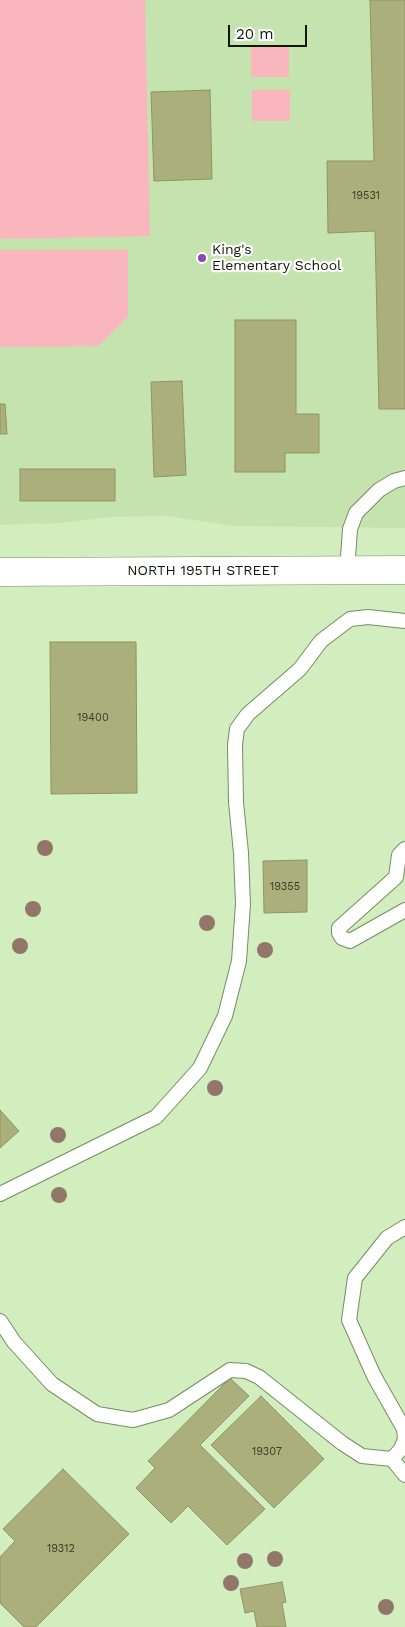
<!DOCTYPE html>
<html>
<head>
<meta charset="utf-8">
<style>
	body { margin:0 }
	#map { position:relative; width:405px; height:1627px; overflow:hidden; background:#d2edbe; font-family:"Work Sans",sans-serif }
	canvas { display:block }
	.scale { position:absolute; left:228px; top:25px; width:79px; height:22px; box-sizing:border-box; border:2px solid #0f1807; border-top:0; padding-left:6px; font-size:15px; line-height:18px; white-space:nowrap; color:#0f1807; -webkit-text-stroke:4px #fff; paint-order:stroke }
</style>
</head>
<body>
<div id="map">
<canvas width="405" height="1627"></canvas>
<div class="scale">20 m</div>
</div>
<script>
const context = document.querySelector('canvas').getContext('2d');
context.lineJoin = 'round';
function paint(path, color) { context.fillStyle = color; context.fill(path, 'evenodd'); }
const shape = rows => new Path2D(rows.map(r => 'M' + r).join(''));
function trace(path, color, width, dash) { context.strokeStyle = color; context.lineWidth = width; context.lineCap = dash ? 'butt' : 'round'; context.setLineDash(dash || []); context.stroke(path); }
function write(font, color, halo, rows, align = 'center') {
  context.font = font + ' "Work Sans",sans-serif'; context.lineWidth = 4.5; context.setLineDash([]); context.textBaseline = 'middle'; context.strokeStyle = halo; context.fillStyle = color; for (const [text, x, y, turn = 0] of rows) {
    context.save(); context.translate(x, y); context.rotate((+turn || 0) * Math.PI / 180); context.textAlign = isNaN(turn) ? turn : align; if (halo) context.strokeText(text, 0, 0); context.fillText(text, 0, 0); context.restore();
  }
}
paint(shape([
	[0,0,405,0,405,528,234,526,167,516,110,517,60,523,0,525]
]), '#c4e3ae');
paint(shape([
	[0,0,145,0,150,236,0,239],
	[289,45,289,77,251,77,251,45],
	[252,90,290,90,290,121,252,121],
	[0,250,128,250,128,317,98,346,0,347]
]), '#fab6bd');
const building = shape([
	[370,0,405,0,405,409,379,409,375,231,328,233,327,161,374,161,370,0],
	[210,90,212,179,154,181,151,92,210,90],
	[235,320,296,320,296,414,319,414,319,453,285,453,285,472,235,472,235,320],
	[182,381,186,475,154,477,151,382,182,381],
	[0,404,5,404,7,434,0,434,0,404],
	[20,469,115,469,115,501,20,501,20,469],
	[50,642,136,642,137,793,51,794,50,642],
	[307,860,307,912,264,913,263,861,307,860],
	[0,1110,19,1131,0,1148,0,1110],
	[230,1378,249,1396,200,1445,265,1509,227,1545,188,1506,171,1523,136,1488,155,1468,148,1461,230,1378],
	[261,1396,324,1459,274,1508,211,1445,261,1396],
	[63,1469,129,1534,36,1627,24,1627,0,1603,0,1557,15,1541,3,1529,63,1469],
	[282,1582,286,1602,282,1603,286,1627,257,1627,254,1611,245,1613,240,1589,282,1582]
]);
paint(building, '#aaaf7c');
trace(building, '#909463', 1);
const service = shape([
	[347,571,350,529,356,513,379,490,394,481,405,478],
	[405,849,399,855,396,877,339,928,339,933,342,938,350,941,405,910],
	[0,1194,156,1117,200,1068,225,1016,239,961,243,904,241,853,236,802,235,745,237,729,248,714,300,669,321,641,350,619,368,617,405,621],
	[405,1227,387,1238,355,1278,349,1320,374,1376,404,1429,405,1439],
	[0,1321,14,1342,52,1384,97,1414,133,1420,169,1410,230,1370,246,1371,259,1377,342,1443,362,1456,392,1459,405,1475],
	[392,1459,401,1449,405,1439]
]);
const tertiary = shape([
	[0,572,405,570]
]);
trace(service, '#748d62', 16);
trace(tertiary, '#748d62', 29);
trace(service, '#fff', 14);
trace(tertiary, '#fff', 28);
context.fillStyle = '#92766a';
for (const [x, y] of [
	[45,848],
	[33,909],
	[207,923],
	[20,946],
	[265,950],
	[215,1088],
	[58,1135],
	[59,1195],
	[275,1559],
	[245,1561],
	[231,1583],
	[386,1607]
]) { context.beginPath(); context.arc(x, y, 8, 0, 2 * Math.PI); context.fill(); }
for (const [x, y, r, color] of [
	[202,258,5,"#9045b6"]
]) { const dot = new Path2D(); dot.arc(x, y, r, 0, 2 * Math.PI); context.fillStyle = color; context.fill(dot); trace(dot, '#fff', 2); }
write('11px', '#363e24', null, [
	["19531",366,196],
	["19400",93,718],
	["19355",285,887],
	["19307",267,1452],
	["19312",61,1549]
]);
write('14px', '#0f1807', '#fff', [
	["King's",212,250],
	["Elementary School",212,266]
], 'left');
write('14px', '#0f1807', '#fff', [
	["NORTH 195TH STREET",203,571]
]);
</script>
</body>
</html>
